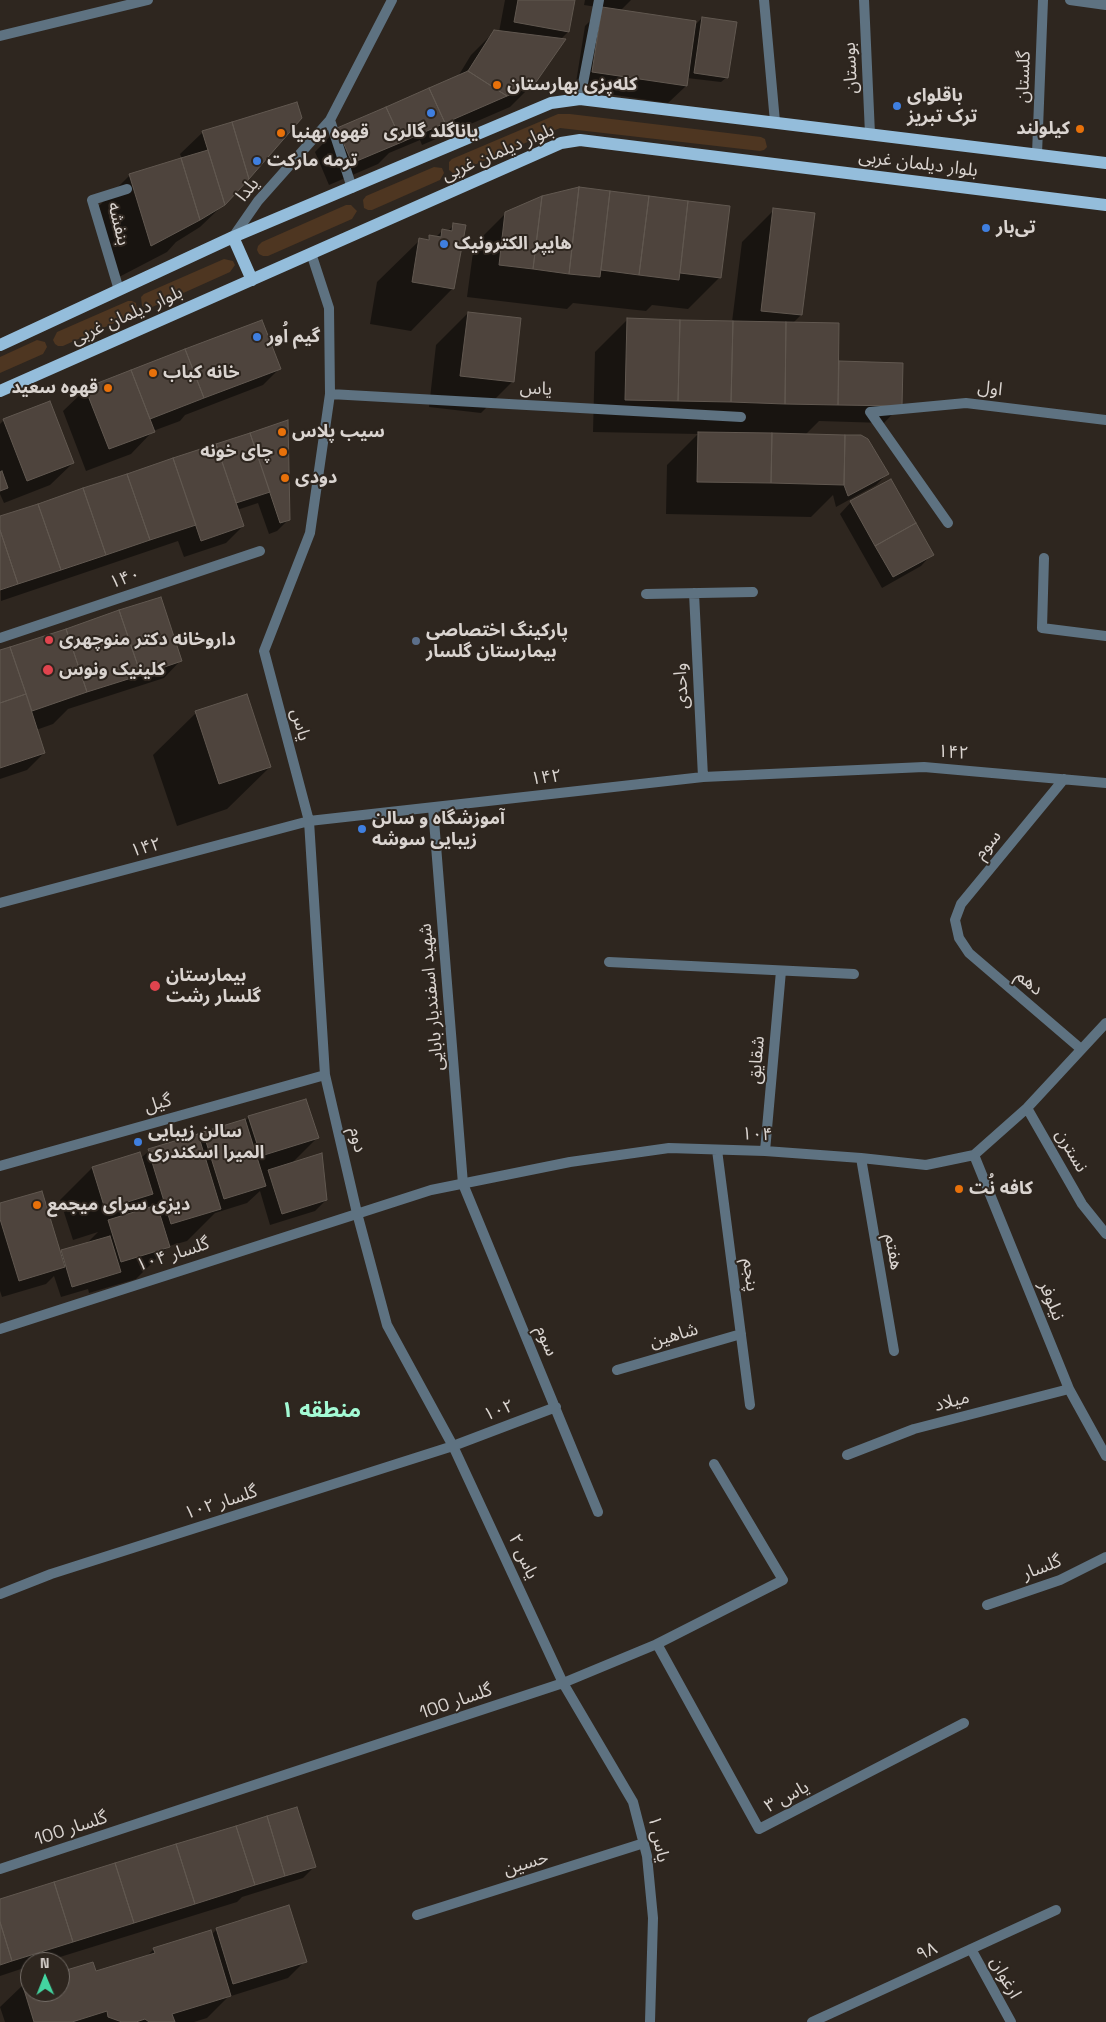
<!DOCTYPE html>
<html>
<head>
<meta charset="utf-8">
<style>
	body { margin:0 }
	#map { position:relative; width:1106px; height:2022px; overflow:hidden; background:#2e261f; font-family:"Space Grotesk",sans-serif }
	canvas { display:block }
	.north { position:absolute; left:20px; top:1952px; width:50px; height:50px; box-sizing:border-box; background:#2e261f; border:1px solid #736c66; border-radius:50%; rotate:359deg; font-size:14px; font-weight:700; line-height:20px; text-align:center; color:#dad4d0 }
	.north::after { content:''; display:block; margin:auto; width:18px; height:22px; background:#43d4a0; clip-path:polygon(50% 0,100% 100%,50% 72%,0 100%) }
</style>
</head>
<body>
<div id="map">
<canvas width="1106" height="2022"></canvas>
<div class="north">N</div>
</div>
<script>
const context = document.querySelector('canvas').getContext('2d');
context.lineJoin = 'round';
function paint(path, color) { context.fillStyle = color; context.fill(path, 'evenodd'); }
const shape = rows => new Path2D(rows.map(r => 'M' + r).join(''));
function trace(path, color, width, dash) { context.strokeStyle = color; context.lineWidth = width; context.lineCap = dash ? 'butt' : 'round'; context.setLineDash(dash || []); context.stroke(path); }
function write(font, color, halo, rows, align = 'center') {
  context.font = font + ' "Space Grotesk","Noto Sans Arabic",sans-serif'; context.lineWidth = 4; context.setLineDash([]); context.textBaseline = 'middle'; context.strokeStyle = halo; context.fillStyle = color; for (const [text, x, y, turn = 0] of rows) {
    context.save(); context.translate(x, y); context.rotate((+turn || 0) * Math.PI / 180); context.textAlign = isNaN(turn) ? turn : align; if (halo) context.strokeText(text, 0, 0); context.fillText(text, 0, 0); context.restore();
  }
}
paint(shape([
	[558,114,570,114,761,137,765,139,767,147,764,150,760,151,560,128,458,172,453,173,449,170,449,162,452,159],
	[434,167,442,168,444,173,440,180,372,210,368,210,364,208,363,200,366,196],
	[346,205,351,205,357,211,352,219,268,256,263,256,259,254,257,250,258,246,262,242],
	[224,259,233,261,235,265,230,272,150,308,146,308,142,306,141,297,144,294],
	[128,301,132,301,136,303,137,311,134,314,63,346,58,346,55,344,53,340,57,332],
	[37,340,45,342,47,347,43,354,0,373,0,357]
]), '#4e3621');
paint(shape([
	[505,0,574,0,568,32,560,40,533,84,510,107,422,145,420,140,389,153,378,164,329,185,315,152,337,129,457,78,471,55,494,32,499,32],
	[585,0,631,0,620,11,694,26,702,18,727,77,721,82,687,78,686,86,668,103,575,89,585,26,603,8,584,5],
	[203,132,224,204,200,227,176,242,167,252,119,277,98,207,130,175,182,159,180,154],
	[579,189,728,207,720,277,688,309,652,305,646,311,573,303,567,309,467,297,474,245,506,213],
	[774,210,801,315,793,323,837,363,902,364,901,405,884,423,819,421,805,435,887,474,876,485,836,507,833,495,811,517,666,514,667,465,698,434,593,432,595,352,627,320,732,322,742,242],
	[454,225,453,288,411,331,370,324,377,282,420,240,426,241,430,236,436,237,442,231,447,232],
	[468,313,513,381,481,413,429,407,436,345],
	[262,321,280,368,263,385,185,415,180,421,153,431,131,454,86,471,63,411,86,389],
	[4,420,73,463,50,485,4,503,0,494,0,424],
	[286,422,289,519,277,531,269,534,258,503,237,510,243,526,226,543,184,557,178,541,1,601,0,518],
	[851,502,932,554,921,566,882,588,840,514],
	[160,598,181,660,164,678,68,709,53,724,36,730,44,753,27,770,0,779,0,652],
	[196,713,270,767,227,809,177,826,153,755],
	[249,1117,317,1138,291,1164,326,1200,315,1211,270,1225,260,1191,247,1203,215,1213,187,1241,169,1246,136,1279,89,1293,88,1289,61,1297,54,1276,46,1284,2,1297,0,1291,0,1205,60,1254,86,1244,98,1232,73,1240,60,1200,92,1168,140,1154,141,1158,149,1151,198,1139,204,1133,245,1121],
	[315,1866,303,1878,242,1897,237,1902,44,1962,30,1962,30,1966,0,1976,0,1900],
	[217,1929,305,1961,288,1978,228,1997,207,2018,194,2022,5,2022,0,2007,23,1985,30,1982,30,1992,60,1992,60,1973,95,1972,146,1957,154,1949,211,1935]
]), '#0007');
const building = shape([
	[518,0,575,0,569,32,514,22,518,0],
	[602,7,696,21,687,86,592,72,602,7],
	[702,17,737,22,728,78,694,73,702,17],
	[494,30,566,39,534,85,507,96,468,71,494,30],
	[468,71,507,96,445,123,429,88,468,71],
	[429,88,445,123,402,142,386,107,429,88],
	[297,102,302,118,249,179,232,122,297,102],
	[386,107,402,142,352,163,337,128,386,107],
	[232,122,249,179,225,205,202,131,232,122],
	[208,150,225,205,200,220,181,158,208,150],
	[181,158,200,220,151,246,129,174,181,158],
	[579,187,569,274,533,269,542,196,579,187],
	[579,187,610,191,600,277,569,274,579,187],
	[610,191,649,196,639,275,601,270,610,191],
	[542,196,533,269,499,265,505,212,542,196],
	[649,196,688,201,679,280,639,275,649,196],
	[688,201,730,206,721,278,680,273,688,201],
	[773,208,815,213,802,315,761,311,773,208],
	[453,223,466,225,454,289,412,282,419,238,429,240,429,235,441,237,442,229,452,231,453,223],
	[468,312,521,318,514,382,460,376,468,312],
	[627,318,680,320,678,401,625,400,627,318],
	[262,320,281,369,204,398,185,349,262,320],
	[680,320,733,321,731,402,678,401,680,320],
	[733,321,786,322,785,404,731,402,733,321],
	[786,322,839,323,838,405,785,404,786,322],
	[185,349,204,398,150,419,131,370,185,349],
	[839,361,903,363,902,406,838,405,839,361],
	[131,370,155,432,109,449,85,388,131,370],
	[50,401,74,463,27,481,3,419,50,401],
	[288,420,290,520,280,523,250,433,288,420],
	[698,432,772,433,771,483,697,482,698,432],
	[250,433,270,492,236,503,216,444,250,433],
	[772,433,845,435,844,485,771,483,772,433],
	[845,435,861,435,868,439,889,474,848,496,844,485,845,435],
	[216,444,244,526,201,541,173,458,216,444],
	[173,458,196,525,150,540,127,474,173,458],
	[2,471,8,488,0,491,0,472,2,471],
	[127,474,150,540,106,555,83,488,127,474],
	[891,479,916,523,875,546,850,501,891,479],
	[83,488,106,555,61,570,38,504,83,488],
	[38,504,61,570,18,584,0,530,0,516,38,504],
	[916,523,934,555,893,577,875,546,916,523],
	[0,530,18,584,0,590,0,530],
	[161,597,182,661,141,675,119,610,161,597],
	[119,610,141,675,87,692,66,629,119,610],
	[66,629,87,692,32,711,10,647,66,629],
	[10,647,26,694,0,703,0,650,10,647],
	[26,694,45,753,0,768,0,703,26,694],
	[247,694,271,767,219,784,195,711,247,694],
	[306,1099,319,1138,261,1156,248,1116,306,1099],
	[245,1119,266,1186,224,1199,203,1132,245,1119],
	[198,1134,221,1209,171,1224,148,1149,198,1134],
	[140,1152,153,1194,105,1209,92,1167,140,1152],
	[322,1153,327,1200,282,1214,268,1170,322,1153],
	[42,1191,65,1267,19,1281,0,1219,0,1203,42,1191],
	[157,1205,170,1247,121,1262,108,1220,157,1205],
	[110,1236,121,1272,72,1287,61,1250,110,1236],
	[297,1807,316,1867,285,1876,267,1816,297,1807],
	[267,1816,285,1876,255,1885,236,1826,267,1816],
	[236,1826,255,1885,195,1904,176,1844,236,1826],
	[176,1844,195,1904,134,1923,115,1863,176,1844],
	[115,1863,134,1923,73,1942,54,1882,115,1863],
	[54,1882,73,1942,12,1961,0,1922,0,1899,54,1882],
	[289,1905,307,1962,233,1984,216,1928,289,1905],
	[0,1922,12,1961,0,1965,0,1922],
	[211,1930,231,1996,172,2014,175,2022,149,2022,145,2019,136,2022,122,2022,108,2017,107,2011,72,2022,34,2022,22,1983,30,1981,30,1992,60,1992,60,1972,93,1962,96,1971,155,1953,153,1948,211,1930]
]);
paint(building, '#4e443d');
trace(building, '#615850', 1);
trace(shape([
	[764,0,775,122],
	[864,0,870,134],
	[1070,0,1106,5],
	[0,36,148,0],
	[580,99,599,0],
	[330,120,352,188],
	[1037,154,1043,0],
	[233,237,258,201,330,120,392,0],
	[311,253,329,308,330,394,310,533,264,651,309,821,325,1075,357,1213,387,1325,453,1446,563,1683,633,1802,647,1856,653,1918,650,2022],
	[119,290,92,200,127,189],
	[330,394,741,417],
	[948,523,870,412,966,403,1106,420],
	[1044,558,1042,628,1106,636],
	[694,593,703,777],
	[646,594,753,592],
	[0,638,260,551],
	[1064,779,961,904,955,920,959,938,969,953,1081,1049],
	[433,808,463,1184,598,1512],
	[0,903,309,821,703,777,924,767,1106,783],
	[609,962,854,974],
	[1027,1108,1082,1204,1106,1234],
	[717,1150,750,1405],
	[765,1151,781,971],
	[974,1155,1069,1389,1106,1456],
	[861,1158,894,1351],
	[0,1166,325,1075],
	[0,1329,431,1190,570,1162,669,1148,765,1151,861,1158,926,1165,974,1155,1027,1108,1106,1023],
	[617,1370,741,1334],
	[847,1455,914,1429,1069,1389],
	[0,1594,51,1574,453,1446,556,1407],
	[987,1605,1060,1580,1106,1557],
	[657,1644,759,1829,964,1723],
	[0,1869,563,1683,657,1644,783,1580,714,1464],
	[417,1915,644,1843],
	[971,1949,1011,2022],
	[812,2022,1056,1910]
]), '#5e7281', 10);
trace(shape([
	[233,237,252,280],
	[0,345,233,237,551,103,580,99,1106,163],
	[0,391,561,143,580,140,1106,205]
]), '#94bddb', 12);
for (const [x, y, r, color] of [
	[497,85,5,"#e8710a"],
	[897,106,5,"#3f7fe0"],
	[431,113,5,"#3f7fe0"],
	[1080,129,5,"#e8710a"],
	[281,133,5,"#e8710a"],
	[257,161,5,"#3f7fe0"],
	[986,228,5,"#3f7fe0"],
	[444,244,5,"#3f7fe0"],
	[257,337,5,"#3f7fe0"],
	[153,373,5,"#e8710a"],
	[108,388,5,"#e8710a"],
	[282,432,5,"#e8710a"],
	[283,452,5,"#e8710a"],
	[285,478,5,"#e8710a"],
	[49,640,5,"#e0444e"],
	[416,641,5,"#5c6f8a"],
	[48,670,6,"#e0444e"],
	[362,829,5,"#3f7fe0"],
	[155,986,6,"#e0444e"],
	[138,1142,5,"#3f7fe0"],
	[959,1189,5,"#e8710a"],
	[37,1205,5,"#e8710a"]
]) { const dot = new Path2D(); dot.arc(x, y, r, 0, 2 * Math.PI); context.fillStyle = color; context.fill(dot); trace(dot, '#2e261f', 2); }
write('18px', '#dad4d0', '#2e261f', [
	["بوستان",851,68,-93],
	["گلستان",1024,77,-88],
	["بلوار دیلمان غربی",498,153,-23],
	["بلوار دیلمان غربی",918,164,7],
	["یلدا",248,190,-51],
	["بنفشه",118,224,76],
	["بلوار دیلمان غربی",127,316,-24],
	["یاس",536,389,3],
	["اول",990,389,7],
	["۱۴۰",125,579,-18],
	["واحدی",682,686,-93],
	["یاس",300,725,75],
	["۱۴۲",953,753,5],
	["۱۴۲",546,778,-6],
	["سوم",988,845,-50],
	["۱۴۲",146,848,-15],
	["دهم",1029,983,41],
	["شهید اسفندیار بابایی",432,997,-95],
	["شقایق",757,1060,-85],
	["گیل",158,1104,-16],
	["۱۰۴",757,1135,2],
	["دوم",357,1140,77],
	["نسترن",1071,1151,60],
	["هفتم",893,1252,80],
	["گلسار ۱۰۴",173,1255,-18],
	["پنجم",750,1275,83],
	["نیلوفر",1051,1301,68],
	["شاهین",674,1336,-16],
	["سوم",546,1341,67],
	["میلاد",952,1402,-15],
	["۱۰۲",499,1411,-21],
	["گلسار ۱۰۲",221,1503,-18],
	["یاس ۲",523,1557,65],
	["گلسار",1042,1568,-21],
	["گلسار 100",456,1702,-19],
	["یاس ۳",787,1797,-28],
	["گلسار 100",71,1829,-18],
	["یاس ۱",658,1839,78],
	["حسین",526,1864,-17],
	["۹۸",927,1952,-25],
	["ارغوان",1005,1978,61]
]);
write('bold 18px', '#dad4d0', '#2e261f', [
	["کله‌پزی بهارستان",507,85],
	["باقلوای",907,96],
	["ترک تبریز",907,117],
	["کیلولند",1070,129,"right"],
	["یاناگلد گالری",431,132,"center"],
	["قهوه بهنیا",291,133],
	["ترمه مارکت",267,161],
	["تی‌بار",996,228],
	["هایپر الکترونیک",454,244],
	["گیم اُور",267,337],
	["خانه کباب",163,373],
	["قهوه سعید",98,388,"right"],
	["سیب پلاس",292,432],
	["چای خونه",273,452,"right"],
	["دودی",295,478],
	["پارکینگ اختصاصی",426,631],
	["بیمارستان گلسار",426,652],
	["داروخانه دکتر منوچهری",59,640],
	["کلینیک ونوس",59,670],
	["آموزشگاه و سالن",372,819],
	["زیبایی سوشه",372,840],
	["بیمارستان",166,976],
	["گلسار رشت",166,997],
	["سالن زیبایی",148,1132],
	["المیرا اسکندری",148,1153],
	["کافه نُت",969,1189],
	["دیزی سرای میجمع",47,1205]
], 'left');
write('bold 22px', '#a3fad4', '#2e261f', [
	["منطقه ۱",321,1411]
]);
</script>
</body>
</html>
